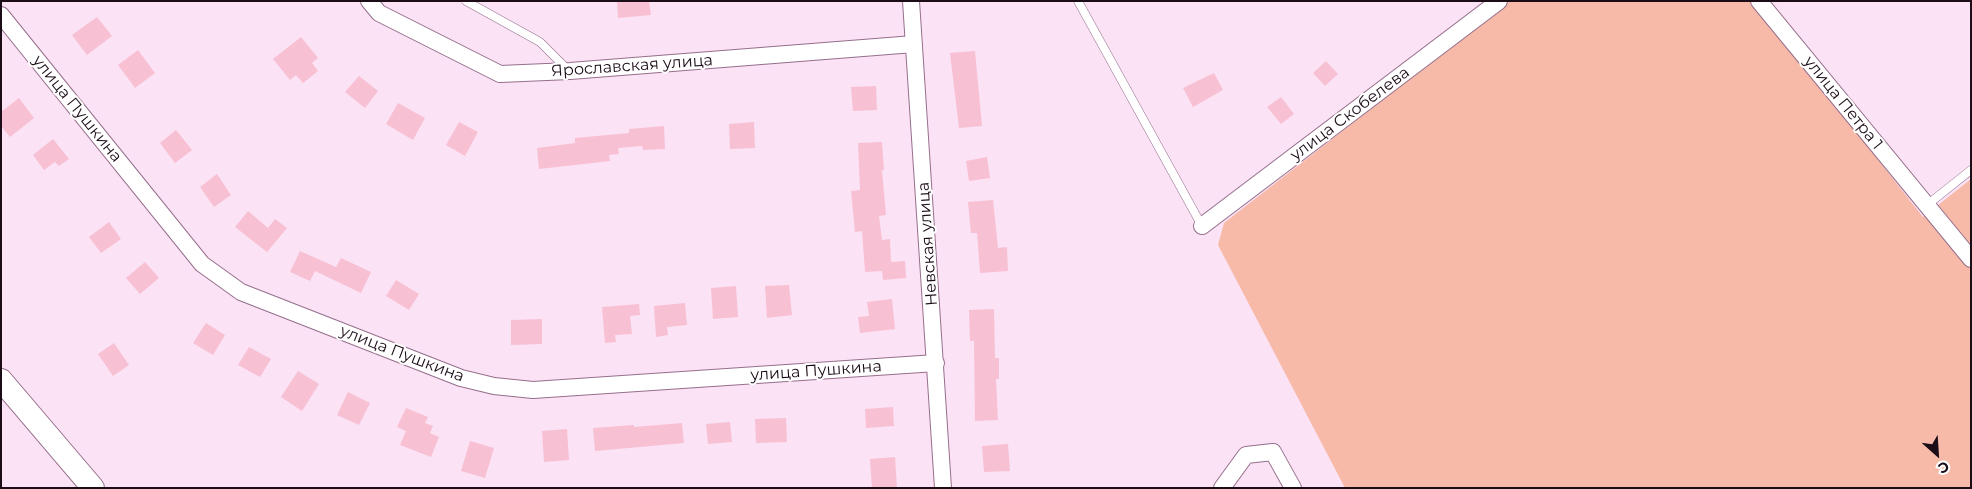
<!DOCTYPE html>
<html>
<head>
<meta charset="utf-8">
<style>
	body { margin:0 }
	#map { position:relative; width:1972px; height:489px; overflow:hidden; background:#fce2f5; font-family:Montserrat,sans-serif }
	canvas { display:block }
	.frame { position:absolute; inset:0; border:2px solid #1b0c17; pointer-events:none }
	.north { position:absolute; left:1912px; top:429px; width:50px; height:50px; -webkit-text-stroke:4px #fff; paint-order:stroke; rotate:154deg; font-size:14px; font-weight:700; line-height:20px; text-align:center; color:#1b0c17 }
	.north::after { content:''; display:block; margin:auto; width:18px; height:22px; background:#1b0c17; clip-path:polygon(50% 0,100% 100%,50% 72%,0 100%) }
</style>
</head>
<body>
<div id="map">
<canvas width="1972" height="489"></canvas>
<div class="frame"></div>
<div class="north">С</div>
</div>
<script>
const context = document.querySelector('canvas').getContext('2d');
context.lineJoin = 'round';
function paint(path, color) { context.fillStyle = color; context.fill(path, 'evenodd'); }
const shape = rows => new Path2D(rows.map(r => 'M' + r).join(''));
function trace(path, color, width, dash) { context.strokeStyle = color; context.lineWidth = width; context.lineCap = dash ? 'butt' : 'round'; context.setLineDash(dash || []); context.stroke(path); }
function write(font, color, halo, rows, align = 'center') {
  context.font = font + ' Montserrat,sans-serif'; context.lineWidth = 4; context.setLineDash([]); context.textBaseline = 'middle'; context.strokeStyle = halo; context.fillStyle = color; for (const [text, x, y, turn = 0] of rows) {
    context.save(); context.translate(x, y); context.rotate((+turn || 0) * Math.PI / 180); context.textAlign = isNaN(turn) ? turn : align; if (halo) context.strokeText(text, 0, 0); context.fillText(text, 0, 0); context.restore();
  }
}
paint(shape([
	[1510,1,1753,1,1923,217,1971,179,1971,488,1345,488,1218,245,1224,223]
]), '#f7baa9');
paint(shape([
	[617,1,649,1,651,15,618,18],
	[97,17,112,36,87,55,72,35],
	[301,37,318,58,312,63,318,71,303,83,296,75,290,80,273,59],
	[138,50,155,73,135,88,118,65],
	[975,51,982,126,959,128,950,53],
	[1326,61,1338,74,1325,86,1313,73],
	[1214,73,1223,90,1193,107,1183,88],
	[359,76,378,91,365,108,345,92],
	[876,86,877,110,853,111,851,87],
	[1281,97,1294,114,1281,124,1267,107],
	[19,98,34,118,10,137,1,126,1,112],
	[398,103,425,118,413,140,386,124],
	[459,122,478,132,465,156,446,145],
	[754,122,755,148,730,149,729,124],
	[664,126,665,149,643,150,642,146,618,148,619,154,609,155,610,161,539,169,537,148,575,143,575,138,629,133,629,129],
	[176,130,192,150,175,163,160,143],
	[53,139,69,159,59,166,55,162,44,170,33,155],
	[882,142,884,170,882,170,886,215,879,216,882,240,890,239,891,262,905,261,906,278,883,280,882,271,865,272,862,231,855,232,851,191,860,190,858,143],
	[987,157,990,178,969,181,966,161],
	[217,174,231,195,214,207,200,187],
	[993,200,998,248,1007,247,1008,271,980,273,977,233,971,233,968,202],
	[248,211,268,228,275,219,287,228,267,252,235,227],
	[109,222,121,239,101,253,89,237],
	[300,251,336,267,341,258,371,272,361,293,315,271,310,281,290,272],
	[145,262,159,278,140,294,126,278],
	[396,280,419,294,409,310,386,296],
	[789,285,792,315,767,318,765,286],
	[736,286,738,317,713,319,711,288],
	[892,299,895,329,860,333,858,317,869,316,867,302],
	[685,303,687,325,667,327,668,335,656,337,654,306],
	[639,304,640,315,630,316,632,334,615,335,616,342,605,343,602,307],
	[994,309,995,358,999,358,999,379,996,379,998,420,975,421,974,341,970,341,969,310],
	[542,319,542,344,511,345,511,320],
	[206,323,225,335,213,355,193,343],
	[114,343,129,365,113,376,98,354],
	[249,347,271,359,260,377,238,365],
	[298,371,319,384,302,411,281,397],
	[348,392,370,403,359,425,337,415],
	[893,407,894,426,866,428,865,409],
	[406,408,428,417,425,423,433,426,430,433,439,437,431,457,400,445,406,431,397,427],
	[786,418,787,442,756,443,755,419],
	[730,422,732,442,708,444,706,424],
	[682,423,684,443,595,451,593,428,634,425,634,427],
	[567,429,569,460,544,462,542,431],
	[470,441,494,448,485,478,461,471],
	[1008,444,1010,471,984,472,982,446],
	[895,457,897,488,872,488,870,459]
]), '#f7c0d3');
const lane = shape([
	[466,1,540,42,568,70],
	[1078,1,1202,226],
	[1927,205,1971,170]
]);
const street = shape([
	[369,1,379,13,500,74,570,71,914,44],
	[911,1,943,488],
	[1759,1,1971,259],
	[1,15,202,264,241,292,461,378,494,386,533,390,936,363],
	[1202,226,1499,1],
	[1222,488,1246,455,1273,452,1293,488]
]);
const secondary = shape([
	[1,380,93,488]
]);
trace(lane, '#956f8c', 9);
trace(street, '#956f8c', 18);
trace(secondary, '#956f8c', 24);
trace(lane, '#fff', 8);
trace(street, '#fff', 16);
trace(secondary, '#fff', 22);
write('16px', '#1b0c17', '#fff', [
	["Ярославская улица",632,66,-4],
	["улица Петра 1",1843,103,51],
	["улица Пушкина",77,109,51],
	["улица Скобелева",1350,114,-37],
	["Невская улица",928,244,-94],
	["улица Пушкина",402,354,21],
	["улица Пушкина",816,371,-4]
]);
</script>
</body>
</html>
